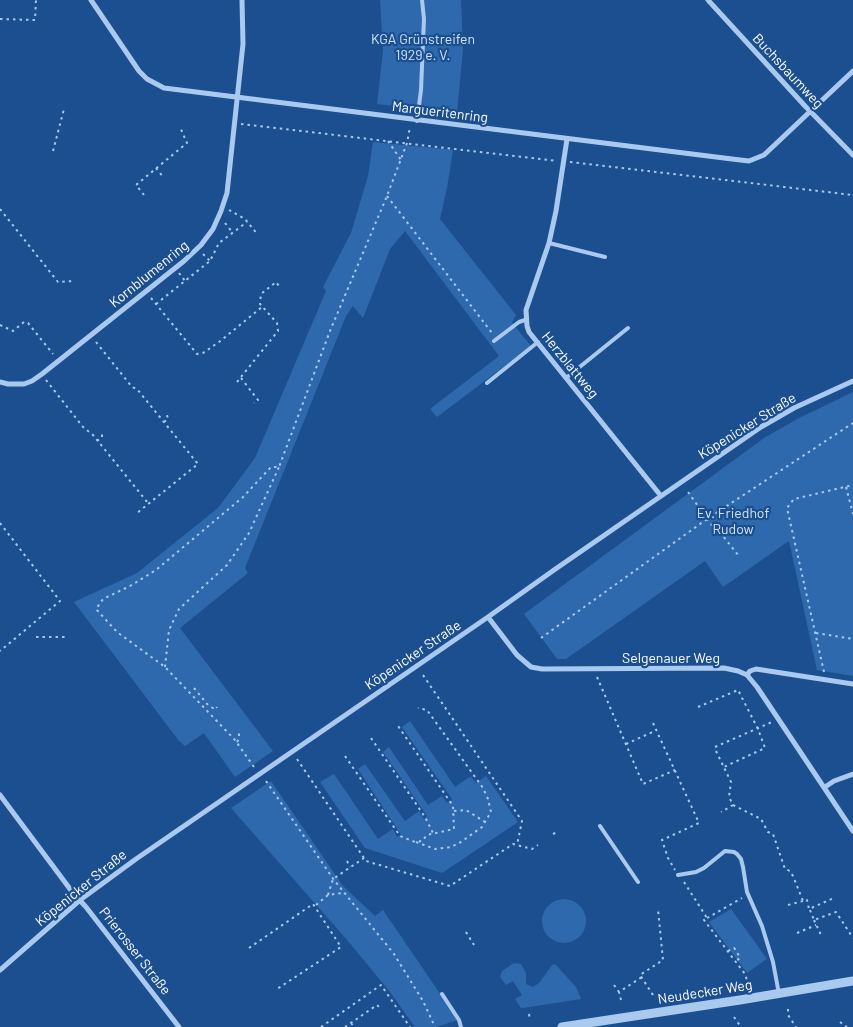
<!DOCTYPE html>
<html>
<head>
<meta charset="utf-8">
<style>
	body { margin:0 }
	canvas { display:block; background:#1b4f8f }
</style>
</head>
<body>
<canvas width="853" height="1027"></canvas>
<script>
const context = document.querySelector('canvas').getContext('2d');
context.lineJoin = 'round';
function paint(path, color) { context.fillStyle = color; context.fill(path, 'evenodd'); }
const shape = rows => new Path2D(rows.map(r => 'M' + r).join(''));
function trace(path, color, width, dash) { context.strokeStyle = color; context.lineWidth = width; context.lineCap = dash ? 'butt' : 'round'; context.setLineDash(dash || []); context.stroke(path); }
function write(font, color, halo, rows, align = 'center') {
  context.font = font + ' Barlow,sans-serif'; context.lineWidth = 4.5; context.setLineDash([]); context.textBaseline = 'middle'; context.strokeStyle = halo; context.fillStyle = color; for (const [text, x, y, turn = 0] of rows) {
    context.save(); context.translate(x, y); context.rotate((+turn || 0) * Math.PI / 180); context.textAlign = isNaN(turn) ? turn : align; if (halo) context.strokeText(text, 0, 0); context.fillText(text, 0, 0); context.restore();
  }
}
paint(shape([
	[380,0,461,0,463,49,457,113,377,104,383,51],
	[373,142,453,150,447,188,440,219,516,315,512,323,531,346,437,417,430,409,499,356,405,231,390,249,363,318,353,306,346,316,245,568,248,573,180,628,273,751,235,777,204,733,185,746,179,741,74,602,137,573,218,508,255,458,326,291,323,287,351,233,368,176],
	[853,392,853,676,817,670,789,541,723,587,705,561,566,659,557,659,524,614,764,438,797,419],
	[410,721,455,787,468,778,471,777,476,783,486,776,518,822,442,873,365,848,320,782,334,774,378,839,393,829,397,837,401,835,358,769,365,764,405,821,419,811,424,819,427,816,383,752,389,747,428,805,442,796,447,803,452,799,402,727],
	[271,781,343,886,375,916,383,910,458,1020,436,1027,415,1027,390,992,348,941,231,808],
	'542 921a22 22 0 1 1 44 0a22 22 0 1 1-44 0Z',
	[731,909,767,959,747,973,709,922],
	[514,963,521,964,526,973,526,984,533,987,539,983,553,964,556,965,576,987,581,999,523,1008,521,1008,515,999,522,995,513,981,506,985,500,977,502,971]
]), '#2e69ad');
trace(shape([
	[0,19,35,20,36,0],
	[241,124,557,161],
	[388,141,401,160],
	[53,151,64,109],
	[570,162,853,195],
	[156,168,164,178],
	[144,195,136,185,187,143,180,127],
	[387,196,492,333],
	[0,209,58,282,74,281],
	[229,210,245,219,258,235],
	[225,223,233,233],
	[203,254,210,261],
	[179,273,185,281],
	[151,298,197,354,203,353,219,342,262,307],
	[156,304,210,261,219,243,247,222],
	[0,325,13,331,24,322,28,323,53,354],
	[96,342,132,387,137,389,198,464,137,513],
	[241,378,258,400,254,403],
	[46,380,83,427,93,435,148,503],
	[237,382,278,331,277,323,260,304,261,294,276,282,279,286],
	[164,422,168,419,167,415],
	[97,441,102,437,102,434],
	[846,487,853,514],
	[688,492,718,534,723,536,738,555],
	[0,523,60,601,0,651],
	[816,633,853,639],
	[36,637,65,637],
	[541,638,707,519,853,423],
	[165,667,169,630,179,609,227,565,249,533,279,467],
	[824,672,787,508,794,499,853,485],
	[423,675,522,821,517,845],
	[597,677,643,784,675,770],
	[194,688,208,705,213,708,216,706,217,708],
	[698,707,738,690,758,729,765,748,724,767],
	[653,723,699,823,662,840,668,858,675,870],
	[371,738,425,817,433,833],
	[237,742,239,739,239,731],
	[626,744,657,730],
	[715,747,772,722],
	[716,751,731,782,729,797,733,805,721,812],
	[345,756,400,836,415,842,422,841,427,835,454,829,453,806,396,723],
	[297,759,366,861,450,886,513,844,532,849,538,845],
	[254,767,235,740,165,667,117,632,96,609,103,599,130,586,156,570,243,497,271,467,279,467,330,331,387,196,407,143,410,127],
	[266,781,334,880,394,954,423,1001,435,1027],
	[733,805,761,819,768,832,773,834,785,869,790,871,793,876,803,901,807,900,809,909,834,898],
	[454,811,466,810,485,822],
	[553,834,557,832],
	[416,842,435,849,451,847,461,842,482,827,491,812,488,799,483,788,427,710,418,708],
	[347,861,350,867],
	[684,882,707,918,704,920,745,974,747,980],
	[328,895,333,879,364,858],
	[316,905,328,895,342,893],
	[788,905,803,901],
	[810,910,814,920,836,912,853,938],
	[707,918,742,898],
	[814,920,821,935],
	[466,932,474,945],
	[797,933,816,925],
	[249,948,313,904,341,947,277,989],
	[728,951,734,948,736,950,740,958,736,961],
	[614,985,619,992],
	[653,995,640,975,663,960,658,909],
	[621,1000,619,992,642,977],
	[788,1009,788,1015,796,1027],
	[529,1014,530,1019],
	[734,1017,741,1027],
	[840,1022,847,1027],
	[351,1023,354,1027],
	[321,1027,381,985,410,1027],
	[345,1027,377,1005,381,1009]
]), '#a9c9ee', 2, [2.5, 4]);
trace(shape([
	[417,121,421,90,424,19,422,0],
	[549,243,605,257],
	[494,341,519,322,525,320],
	[566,378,628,328],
	[487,383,538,342],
	[600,826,638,882],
	[678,875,696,872,704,868,725,851,734,852,737,854,741,859,743,867,747,892,762,926,773,962,779,994],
	[442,994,459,1020,461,1027]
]), '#a9c9ee', 4);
trace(shape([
	[91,0,139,71,147,79,164,88,732,159,749,161,764,155,853,71],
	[708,0,805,106,853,155],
	[567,139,556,211,549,243,526,310,527,326,529,332,661,496],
	[0,382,8,384,24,384,32,381,42,374,184,261,201,245,213,229,221,211,227,193,243,44,242,0],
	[488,617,517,655,531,667,542,669,724,668,738,671,747,675,757,687,853,831],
	[747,675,750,671,756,669,853,684],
	[825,787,834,781,853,774],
	[0,795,73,893,86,907,179,1027],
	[0,970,80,900,136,859,488,617,554,570,761,427,794,408,853,381]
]), '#a9c9ee', 5);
trace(shape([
	[562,1027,740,1000,853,981]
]), '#a9c9ee', 9);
write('14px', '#cfe3fa', '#1b4f8f', [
	["KGA Grünstreifen",423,39],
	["1929 e. V.",423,55],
	["Ev. Friedhof",733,513],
	["Rudow",733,529]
]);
write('14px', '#fff', '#1b4f8f', [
	["Buchsbaumweg",788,71,47],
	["Margueritenring",440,112,7],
	["Kornblumenring",149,274,-39],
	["Herzblattweg",570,365,51],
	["Köpenicker Straße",747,426,-32],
	["Köpenicker Straße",413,655,-34],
	["Selgenauer Weg",671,658],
	["Köpenicker Straße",81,888,-39],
	["Prierosser Straße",135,951,52],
	["Neudecker Weg",705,992,-9]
]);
</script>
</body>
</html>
